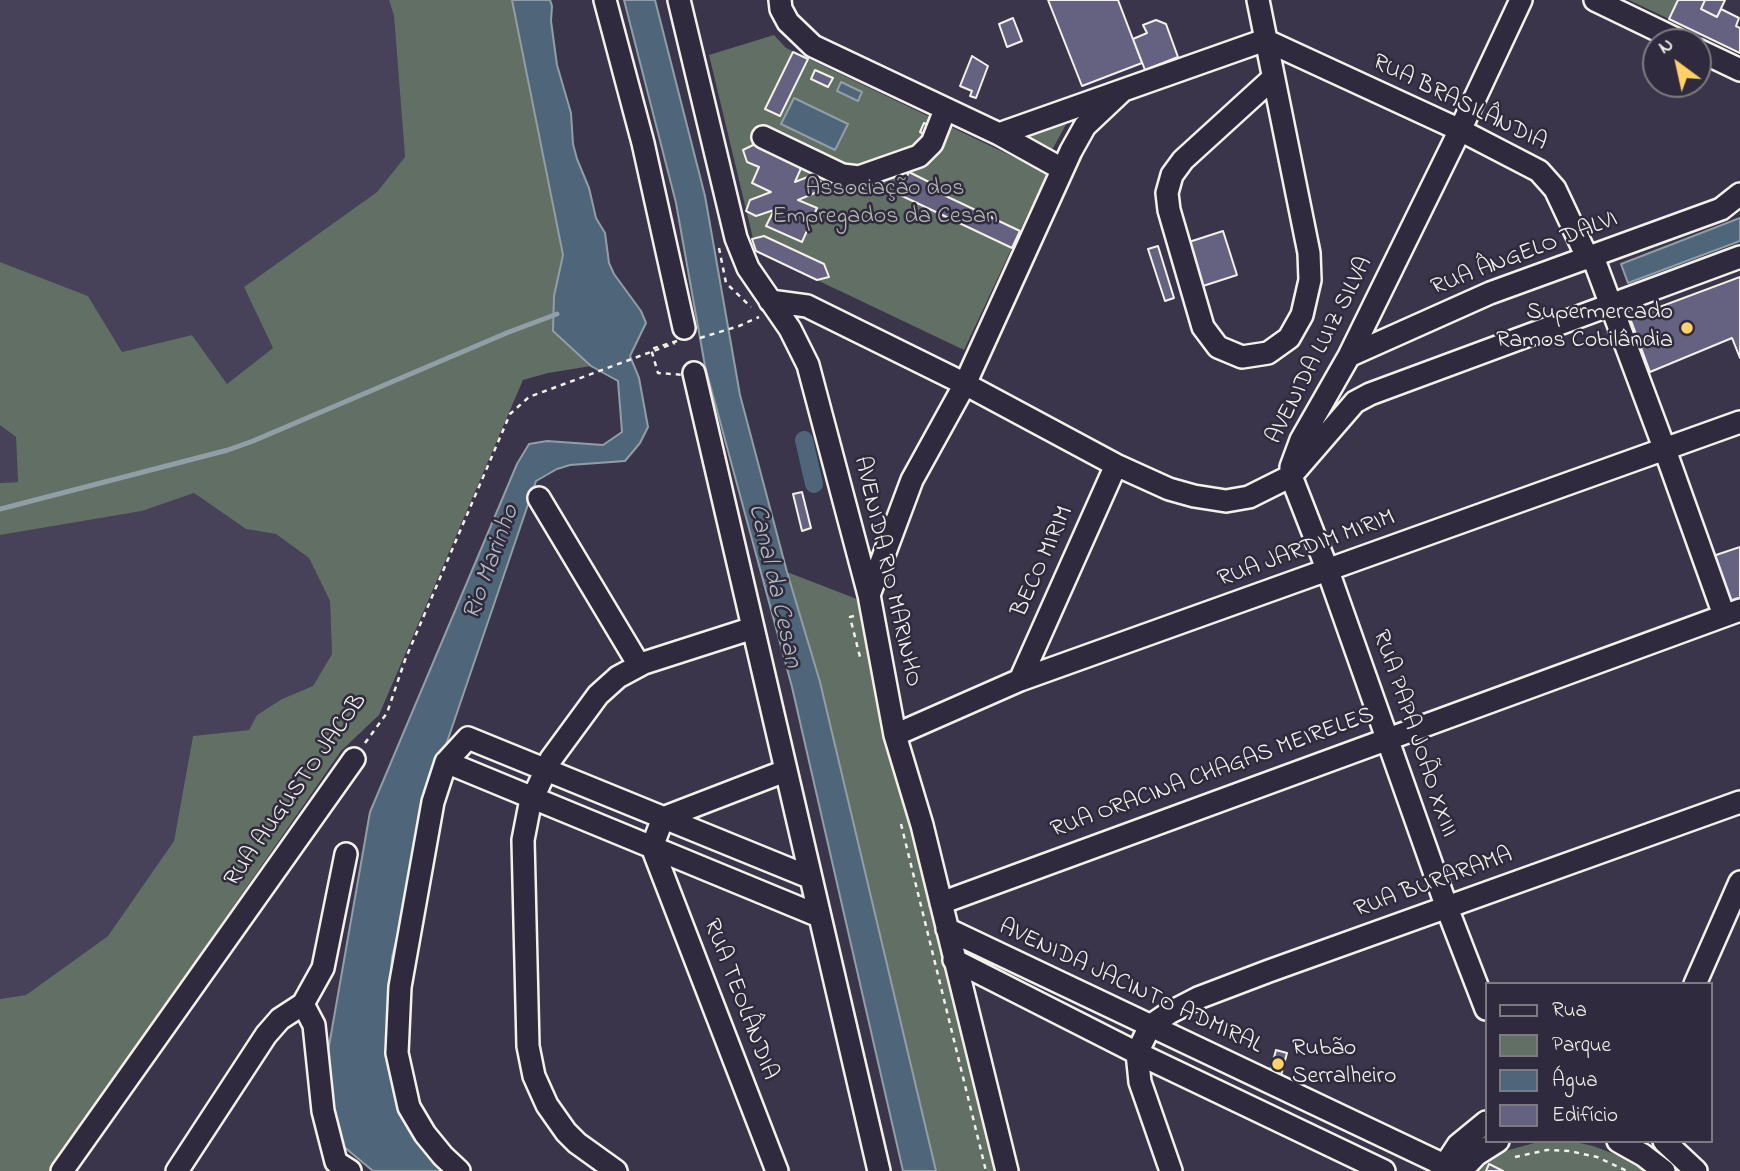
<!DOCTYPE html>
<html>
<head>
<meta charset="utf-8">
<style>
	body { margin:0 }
	#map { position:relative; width:1740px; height:1171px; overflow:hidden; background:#3a354a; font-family:"Indie Flower",sans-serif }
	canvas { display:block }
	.legend { position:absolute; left:1485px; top:982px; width:228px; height:161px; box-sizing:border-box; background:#2f2a3d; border:2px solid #7e7a81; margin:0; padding:9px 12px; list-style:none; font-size:21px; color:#f4f1e8 }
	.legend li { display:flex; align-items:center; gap:14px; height:35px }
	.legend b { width:35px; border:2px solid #7e7a81 }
	.north { position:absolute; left:1642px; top:28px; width:70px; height:70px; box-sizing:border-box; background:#2f2a3d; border:2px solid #7e7a81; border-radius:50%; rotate:327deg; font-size:19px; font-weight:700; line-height:28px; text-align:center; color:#f4f1e8 }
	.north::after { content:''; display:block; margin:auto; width:24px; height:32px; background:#ffd166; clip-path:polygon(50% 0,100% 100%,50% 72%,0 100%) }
</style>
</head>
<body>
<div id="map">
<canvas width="1740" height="1171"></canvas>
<ul class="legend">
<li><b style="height:9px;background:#2f2a3d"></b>Rua</li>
<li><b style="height:19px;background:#616f65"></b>Parque</li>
<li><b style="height:19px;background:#4f667a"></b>Água</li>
<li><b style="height:19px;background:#646280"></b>Edifício</li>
</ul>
<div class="north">N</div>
</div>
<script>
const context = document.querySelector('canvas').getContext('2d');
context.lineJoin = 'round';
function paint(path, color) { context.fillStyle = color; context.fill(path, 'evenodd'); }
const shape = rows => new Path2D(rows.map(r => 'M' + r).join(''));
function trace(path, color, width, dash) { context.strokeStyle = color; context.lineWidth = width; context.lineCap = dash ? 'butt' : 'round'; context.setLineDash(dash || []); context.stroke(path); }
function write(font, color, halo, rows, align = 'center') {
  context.font = font + ' "Indie Flower",sans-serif'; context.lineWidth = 5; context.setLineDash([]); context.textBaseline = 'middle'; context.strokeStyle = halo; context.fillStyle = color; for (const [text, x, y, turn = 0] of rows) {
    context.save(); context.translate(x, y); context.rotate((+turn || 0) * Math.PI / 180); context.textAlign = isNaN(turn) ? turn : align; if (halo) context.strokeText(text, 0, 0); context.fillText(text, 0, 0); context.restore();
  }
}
paint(shape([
	[0,0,389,0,394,16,405,157,377,192,244,287,273,348,227,384,192,335,122,352,88,296,0,262],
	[0,425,16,437,18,482,0,483],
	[194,493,246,529,276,534,309,558,330,601,332,654,313,686,282,699,257,715,249,730,193,736,174,841,108,936,26,995,0,999,0,535,142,511]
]), '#47425a');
paint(shape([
	[389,0,512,0,563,255,554,296,553,331,591,366,548,373,523,380,379,715,341,751,50,1171,0,1171,0,999,26,995,108,936,174,841,193,736,249,730,257,715,282,699,313,686,332,654,330,601,309,558,276,534,246,529,194,493,142,511,0,535,0,483,18,482,16,437,0,425,0,262,88,296,122,352,192,335,227,384,273,348,244,287,377,192,405,157,394,16],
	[1629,0,1678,0,1669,19],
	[774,35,786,48,1047,173,964,350,756,251,709,55],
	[1070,117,1051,152,1021,136],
	[787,572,862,601,999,1171,936,1171,820,682],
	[1542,1141,1571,1141,1593,1146,1622,1157,1645,1171,1477,1171,1505,1151]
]), '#616f65');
const water = shape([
	[512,0,550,0,552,6,551,21,557,65,571,113,573,144,577,159,589,188,596,218,605,233,609,263,614,274,641,311,646,323,630,356,639,378,648,427,640,443,625,461,570,465,557,469,536,481,447,742,392,957,388,1032,398,1101,453,1171,373,1171,343,1146,331,1125,326,1063,370,812,517,464,529,444,547,441,603,445,622,432,618,381,591,366,553,331,554,296,563,255,512,0],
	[624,0,655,0,705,196,740,395,787,572,820,682,936,1171,903,1171,792,687,705,366,676,203,624,0],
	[841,82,862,92,858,101,837,91,841,82],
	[794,98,848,124,835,150,781,124,794,98],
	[1740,218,1740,241,1628,283,1621,264,1740,218]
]);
paint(water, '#4f667a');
trace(water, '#919ea6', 2);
trace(shape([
	[0,509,228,450,253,441,509,332,557,314]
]), '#919ea6', 5);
trace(shape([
	[804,440,814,484]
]), '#4f667a', 18);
const building = shape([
	[1048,0,1118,0,1142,63,1082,86,1048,0],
	[1678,0,1705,0,1701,9,1717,17,1721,9,1739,18,1736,26,1740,28,1740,53,1669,19,1678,0],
	[1705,0,1725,0,1717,17,1701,9,1705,0],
	[1013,18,1022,41,1007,47,999,24,1013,18],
	[1156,20,1166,24,1178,57,1145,70,1133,39,1147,33,1143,25,1156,20],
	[793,52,808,59,780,116,765,109,793,52],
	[972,56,988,66,976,98,970,96,972,91,960,86,972,56],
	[815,70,833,78,828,87,811,79,815,70],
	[924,123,935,128,931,137,920,132,924,123],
	[755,144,802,166,795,182,810,176,821,182,817,192,798,200,817,208,802,242,766,226,774,210,756,216,746,211,750,200,771,192,752,183,759,167,747,162,743,150,755,144],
	[909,172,935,185,933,190,1020,231,1012,248,898,194,909,172],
	[1223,231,1237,275,1203,286,1189,242,1223,231],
	[764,236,824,264,829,277,817,280,756,251,752,239,764,236],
	[1158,246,1174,298,1165,301,1148,249,1158,246],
	[1740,277,1740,358,1732,338,1650,372,1630,318,1740,277],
	[802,492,811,528,802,531,793,494,802,492],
	[1740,547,1740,598,1730,601,1713,556,1740,547],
	[1276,1050,1287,1053,1280,1079,1269,1076,1276,1050],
	[1489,1164,1503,1171,1486,1171,1489,1164]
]);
paint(building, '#646280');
trace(building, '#f4f1e8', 2);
const minor = shape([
	[605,0,643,143,684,328],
	[679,0,736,238,748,268,790,329,808,365,869,595,895,735,922,825,1007,1171],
	[780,0,781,9,788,22,813,46,999,134,1062,169],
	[1258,0,1309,253,1310,280,1302,315,1289,338,1268,353,1242,357,1218,347,1203,327,1169,210,1167,193,1172,175,1183,160,1273,78],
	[1595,0,1682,42],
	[1265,40,1460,130,1539,171,1555,189,1588,259],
	[1698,50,1740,70],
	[999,134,1265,40],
	[763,137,842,175,859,177,919,156,932,143,945,110],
	[1593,257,1665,450,1724,615],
	[770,301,807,306,965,384,1116,465,1169,489,1194,496,1226,501,1249,497,1291,476,1355,402,1370,394,1740,257],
	[1349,356,1490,293,1721,209,1740,194],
	[694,373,879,1171],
	[539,498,639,665],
	[869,595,912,480,965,384,1071,151,1085,126,1121,92],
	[1020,680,1116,465],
	[895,735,1020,680,1740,422],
	[446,762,819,916],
	[941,903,1740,610],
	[947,929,1444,1165],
	[954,960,1137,1053,1384,1171],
	[1695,984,1740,882],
	[303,1004,314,1025,323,1111,336,1162,350,1171],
	[1486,1009,1447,908,1328,571,1291,476,1291,467,1301,440,1349,356,1460,130,1521,0],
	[1618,1141,1643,1155,1664,1171],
	[1664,1141,1696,1171],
	[62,1171,354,759],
	[177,1171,266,1035,280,1019,303,1004,323,968,346,854],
	[459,1171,443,1156,425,1134,409,1107,397,1053,400,987,433,802,446,762,468,738,809,877],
	[616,1171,577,1143,566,1132,547,1105,534,1076,528,1046,523,840,530,804,551,759,598,695,618,677,644,663,753,628],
	[777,1171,652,847,663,818,785,771],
	[1171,1171,1140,1082,1137,1053,1150,1026,1169,1013,1198,998,1269,971,1740,802],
	[1441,1171,1458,1145,1486,1122],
	[1461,1171,1476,1155,1498,1141]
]);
trace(minor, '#f4f1e8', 26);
trace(shape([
	[719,248,726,283,751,307],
	[700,338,739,326,759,317],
	[854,616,850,617,861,661],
	[365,743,387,713,405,660,510,414,529,397,675,343],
	[901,824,986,1171],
	[1515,1157,1547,1150,1569,1151,1597,1157,1627,1171]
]), '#f4f1e8', 2.5, [5, 5]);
trace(minor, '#2f2a3d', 21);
trace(shape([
	[677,341,651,349,658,373,685,375]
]), '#f4f1e8', 2.5, [5, 5]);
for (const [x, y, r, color] of [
	[1687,328,7,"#ffd166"],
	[1278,1064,7,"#ffd166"]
]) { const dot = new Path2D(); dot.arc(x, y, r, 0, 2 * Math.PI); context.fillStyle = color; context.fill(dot); trace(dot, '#2f2a3d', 2.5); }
write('24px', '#f4f1e8', '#2f2a3d', [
	["RUA BRASILÂNDIA",1459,104,26],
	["RUA ÂNGELO DALVI",1525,255,-21],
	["AVENIDA LUIZ SILVA",1321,351,-63],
	["RUA JARDIM MIRIM",1307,550,-20],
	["BECO MIRIM",1044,562,-66],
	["AVENIDA RIO MARINHO",886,572,77],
	["RUA PAPA JOÃO XXIII",1413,734,71],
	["RUA ORACINA CHAGAS MEIRELES",1213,774,-20],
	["RUA AUGUSTO JACOB",297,791,-55],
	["RUA BURARAMA",1434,884,-20],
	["AVENIDA JACINTO ADMIRAL",1130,988,25],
	["RUA TEOLÂNDIA",739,1000,69]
]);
write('24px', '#b2b6ad', '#2f2a3d', [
	["Associação dos",885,190],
	["Empregados da Cesan",885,218]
]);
write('24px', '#f4f1e8', '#2f2a3d', [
	["Supermercado",1673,314],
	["Ramos Cobilândia",1673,342],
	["Rubão",1292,1050,"left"],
	["Serralheiro",1292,1078,"left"]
], 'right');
write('italic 26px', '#b2b9bc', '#2f2a3d', [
	["Rio Marinho",493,563,-70],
	["Canal da Cesan",773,586,77]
]);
</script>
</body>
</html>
